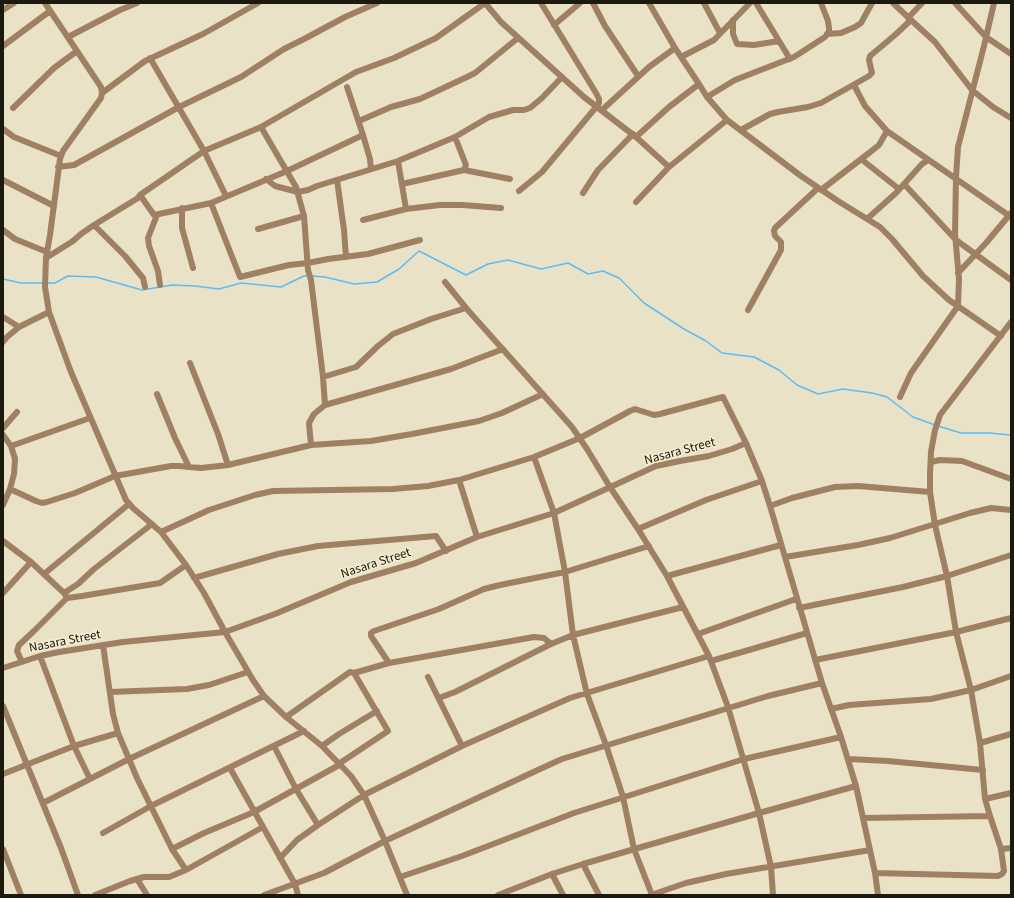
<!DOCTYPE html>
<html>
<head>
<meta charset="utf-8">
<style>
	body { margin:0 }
	#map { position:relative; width:1014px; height:898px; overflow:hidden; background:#e9e2c6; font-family:"Source Sans 3",sans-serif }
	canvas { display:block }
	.frame { position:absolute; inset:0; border:4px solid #1c190f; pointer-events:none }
</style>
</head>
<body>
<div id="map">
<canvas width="1014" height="898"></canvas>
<div class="frame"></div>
</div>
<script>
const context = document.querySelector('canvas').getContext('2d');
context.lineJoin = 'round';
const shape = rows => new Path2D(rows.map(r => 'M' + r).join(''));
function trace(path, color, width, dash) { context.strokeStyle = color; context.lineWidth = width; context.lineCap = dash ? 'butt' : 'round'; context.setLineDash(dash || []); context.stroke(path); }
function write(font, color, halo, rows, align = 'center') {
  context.font = font + ' "Source Sans 3",sans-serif'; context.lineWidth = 3; context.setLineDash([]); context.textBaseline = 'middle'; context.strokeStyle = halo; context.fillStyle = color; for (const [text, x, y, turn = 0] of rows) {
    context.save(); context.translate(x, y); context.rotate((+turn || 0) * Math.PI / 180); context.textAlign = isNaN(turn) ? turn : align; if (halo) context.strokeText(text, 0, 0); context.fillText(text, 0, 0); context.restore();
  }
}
trace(shape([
	[311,276,325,277,354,284,377,282,399,269,419,251,466,275,488,264,508,260,541,269,568,263,588,274,603,271,619,278,644,303,684,329,706,341,722,353,754,357,779,370,797,385,818,394,843,389,872,393,887,397,913,417,935,425],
	[3,279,21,283,43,283],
	[47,283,55,283,68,276,96,277,142,290,172,285,195,286,219,289,241,283,281,287,304,276,307,276],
	[938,426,961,433,989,433,1011,435]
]), '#5abdf7', 1.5);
trace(shape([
	[45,3,101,87,102,93,101,98,63,151,60,159,50,235,46,258,45,287,49,312,71,372,126,500,133,508,161,532,186,565,204,593,225,632,253,680,264,696,286,717,322,746,351,776,364,795,385,841,407,895],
	[485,3,501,22,584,97,636,137,669,167],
	[593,3,605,26,638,76],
	[649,3,675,48,699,84,707,97,727,120,801,176,838,201,880,227,892,239,923,276,949,300,1001,336],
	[704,3,720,33],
	[756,3,790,59],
	[893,3,911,20],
	[955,3,986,37,1011,54],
	[3,10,14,3],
	[908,18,922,3],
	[733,20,733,34,737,44,754,45,779,41],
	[554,25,580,3],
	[827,34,841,33,855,27,861,23,872,3],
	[68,37,120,10,137,3],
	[3,46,50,11],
	[681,57,714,40,750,3],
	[150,58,204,151,226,196],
	[854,85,865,106,887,131,1011,217],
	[347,87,363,135,370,159,371,169],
	[102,93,145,61,203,34,258,3],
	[707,97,735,80,794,57,825,37,829,32,829,28,828,21,821,3],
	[13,108,54,68,77,51],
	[602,110,649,67,675,48],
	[359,121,391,107,420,99,467,77,475,73,518,38],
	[261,127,296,187,304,216,308,270,311,280,323,377,325,405],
	[3,129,14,137,61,156],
	[741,130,770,114,778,112,808,107,821,103,869,76,872,73,869,60,870,56,895,35,911,20,935,42,972,90,993,107,1011,118],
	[636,137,669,107,699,84],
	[861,159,899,189],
	[398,161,406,209],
	[58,167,74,165,179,107,241,77,284,49,306,38,345,17,377,3],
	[464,170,510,179],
	[266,179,275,186,298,192,308,190,317,186,398,161,455,137,489,117,513,110,524,110,530,108,542,98,562,77],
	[3,180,54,206],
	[337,180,344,230,346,257],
	[402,184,464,170,466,165,455,137],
	[904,184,956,240,1011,280],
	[821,190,869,153,879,145,887,131],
	[519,191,542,172,597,106,599,103,599,99,596,93,541,3],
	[583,193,598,170,633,134],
	[140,195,154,215,211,203,287,171,363,135],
	[636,202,669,167,727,120],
	[211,203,240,277,289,265,308,263,328,259,368,254,420,240],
	[182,208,182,228,193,268],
	[157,215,148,238,149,246,158,271,160,285],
	[868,218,896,193,922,164,928,160],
	[363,220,406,209,440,205,462,205,501,208],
	[94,225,125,256,143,278,145,287],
	[258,229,304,216],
	[3,230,15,239,47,252],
	[46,258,73,241,81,234,94,225,138,198,140,195,204,151,261,127,356,72,394,58,436,38,485,3],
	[958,273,986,243,1011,213],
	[445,282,466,308,572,427,587,449,610,487,638,529,667,576,709,656,728,707,759,813,771,867,773,895],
	[748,310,781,250,781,242,775,236,774,231,775,228,818,188],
	[3,317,19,327],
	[3,342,7,337,19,327,49,312],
	[190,363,218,434,228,465],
	[323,377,356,367,378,346,393,334,431,319,466,308],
	[157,394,175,438,189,467],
	[900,397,911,373,958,306,959,279,955,234,956,177,958,147,984,46,994,3],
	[3,428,17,412],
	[3,435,11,446,15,459,14,474,10,489,3,505],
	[311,445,309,423,314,414,325,405,451,369,503,349],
	[11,446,90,418],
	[534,457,554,513,565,572,573,635,587,694,606,745,623,797,634,849,652,895],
	[931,462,940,460,962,461,1011,479],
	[459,480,477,537],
	[10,489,36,501,42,503,47,502,75,493,115,476,132,473,171,466,179,466,201,468,228,465,311,445,371,441,412,434,479,421,502,413,543,394],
	[770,506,792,498,835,487,858,486,930,492],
	[638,529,706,500,762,481],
	[161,532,209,510,255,495,273,491,393,489,428,486,459,480,534,457,580,438,630,411,635,409,654,415,660,414,723,397,746,443,762,481,770,506,822,683,841,737,856,786,875,873,878,895],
	[3,541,31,562,64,593,67,598,34,631,19,645,17,651,22,662],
	[785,557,858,545,890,538,970,513,991,508,1011,510],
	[44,574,129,504],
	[667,576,781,545],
	[194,578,278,554,318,546,436,536,446,551],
	[3,593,31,562],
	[64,593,78,584,94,569,152,524],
	[67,598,82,596,160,583,186,565],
	[799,608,903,587,947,576,1011,555],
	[698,634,796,599],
	[103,645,113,714,118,733,137,778,172,849,186,870],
	[40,656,74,746,90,779],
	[815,660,956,632,1011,618],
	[711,661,807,633],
	[389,663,371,636,371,633,374,631,439,609,484,589,500,585,565,572,649,546],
	[3,668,40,656,59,652,123,642,225,632,275,614,351,582,416,563,477,537,554,513,656,466,680,461,709,456,732,449,746,443],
	[354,673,389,663,534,637,544,638,551,644],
	[428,677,462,746],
	[110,692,187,689,209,685,248,672],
	[439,698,455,692,551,644,573,635,683,607],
	[3,706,61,848,78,895],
	[831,709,849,705,931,699,971,690,1011,676],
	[286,717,350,672,354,673,388,731,340,763],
	[980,743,1011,734],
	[274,746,296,789,318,825],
	[322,746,339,734,377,711],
	[848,759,888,761,983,770],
	[230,768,295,884,298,895],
	[3,774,74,746,118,733],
	[985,799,1011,793],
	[43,803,129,759,264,696],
	[863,818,990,816],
	[103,833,151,806,304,731],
	[3,849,21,895],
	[172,849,204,833,254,812,341,764],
	[1001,849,1011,848],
	[280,858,297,840,318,825,364,795,462,746,570,698,709,656],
	[583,864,599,895],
	[875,873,998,876,1002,874,1004,871,1001,849,990,816,985,799,980,743,971,690,956,632,947,576,935,525,930,492,930,474,931,452,935,430,940,415,1011,322],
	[552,874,563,895],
	[400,877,462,856,574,813,744,759,841,737],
	[137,879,147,895],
	[95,895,130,881,144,877,169,877,186,870,263,827],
	[264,895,324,873,385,841,540,769,562,759,768,696,822,683],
	[498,895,552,874,583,864,759,813,856,786],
	[651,895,686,883,726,874,870,850]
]), '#9f8063', 6);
write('13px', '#1c190f', '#f6efd3', [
	["Nasara Street",680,452,-15],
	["Nasara Street",376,564,-18],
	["Nasara Street",65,642,-11]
]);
</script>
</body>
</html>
